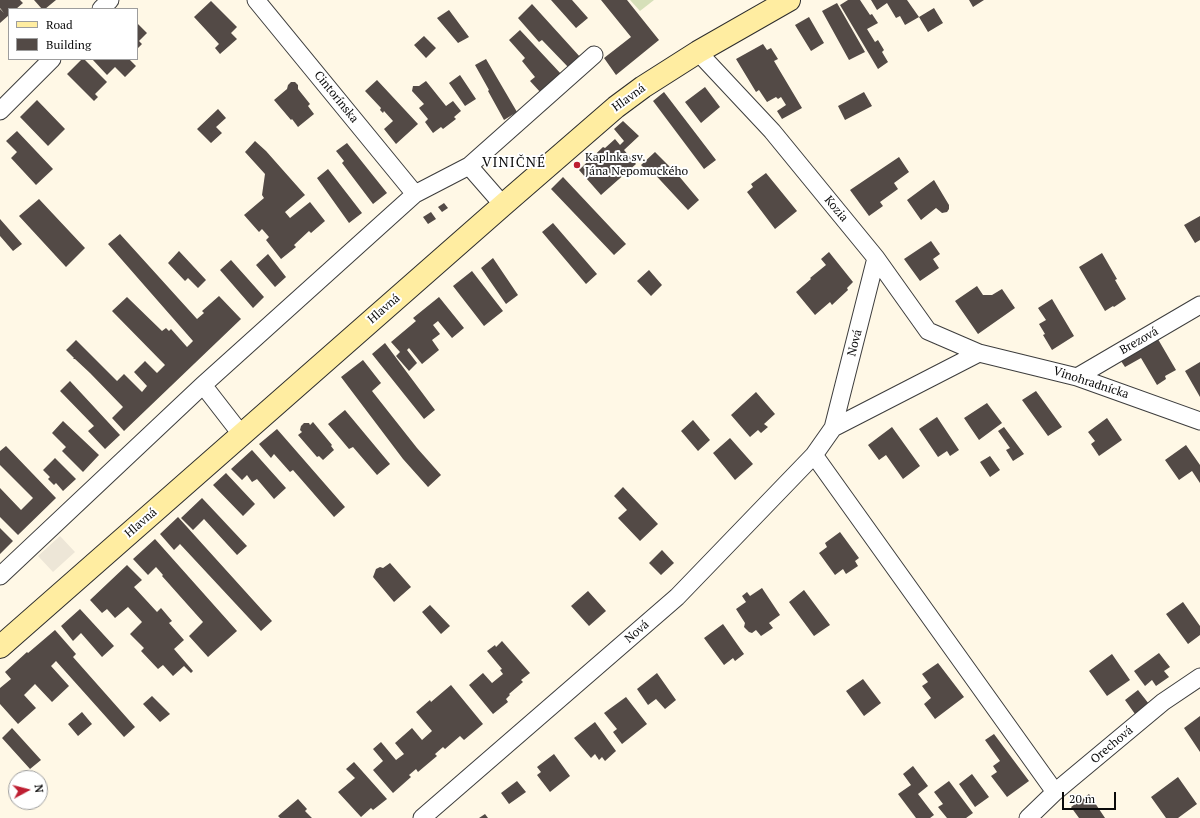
<!DOCTYPE html>
<html>
<head>
<meta charset="utf-8">
<style>
	body { margin:0 }
	#map { position:relative; width:1200px; height:818px; overflow:hidden; background:#fff8e6; font-family:"PT Serif",serif }
	canvas { display:block }
	.legend { position:absolute; left:8px; top:8px; width:130px; height:52px; box-sizing:border-box; background:#fff; border:1px solid #9d9d9d; margin:0; padding:5px 7px; list-style:none; font-size:12px; color:#0a0a0a }
	.legend li { display:flex; align-items:center; gap:8px; height:20px }
	.legend b { width:20px; border:1px solid #9d9d9d }
	.north { position:absolute; left:8px; top:770px; width:40px; height:40px; box-sizing:border-box; background:#fff; border:1px solid #9d9d9d; border-radius:50%; rotate:83deg; font-size:11px; font-weight:700; line-height:16px; text-align:center; color:#0a0a0a }
	.north::after { content:''; display:block; margin:auto; width:14px; height:18px; background:#be1e32; clip-path:polygon(50% 0,100% 100%,50% 72%,0 100%) }
	.scale { position:absolute; left:1062px; top:792px; width:54px; height:18px; box-sizing:border-box; border:2px solid #0a0a0a; border-top:0; padding-left:5px; font-size:12px; line-height:14px; white-space:nowrap; color:#0a0a0a; -webkit-text-stroke:3px #fff; paint-order:stroke }
</style>
</head>
<body>
<div id="map">
<canvas width="1200" height="818"></canvas>
<ul class="legend">
<li><b style="height:5px;background:#ffeda1"></b>Road</li>
<li><b style="height:11px;background:#534a46"></b>Building</li>
</ul>
<div class="north">N</div>
<div class="scale">20 m</div>
</div>
<script>
const context = document.querySelector('canvas').getContext('2d');
context.lineJoin = 'round';
function paint(path, color) { context.fillStyle = color; context.fill(path, 'evenodd'); }
const shape = rows => new Path2D(rows.map(r => 'M' + r).join(''));
function trace(path, color, width, dash) { context.strokeStyle = color; context.lineWidth = width; context.lineCap = dash ? 'butt' : 'round'; context.setLineDash(dash || []); context.stroke(path); }
function write(font, color, halo, rows, align = 'center') {
  context.font = font + ' "PT Serif",serif'; context.lineWidth = 4; context.setLineDash([]); context.textBaseline = 'middle'; context.strokeStyle = halo; context.fillStyle = color; for (const [text, x, y, turn = 0] of rows) {
    context.save(); context.translate(x, y); context.rotate((+turn || 0) * Math.PI / 180); context.textAlign = isNaN(turn) ? turn : align; if (halo) context.strokeText(text, 0, 0); context.fillText(text, 0, 0); context.restore();
  }
}
paint(shape([
	[630,0,654,0,640,11]
]), '#d6e0b9');
paint(shape([
	[60,536,75,552,53,572,38,556]
]), '#ede6d7');
paint(shape([
	[0,0,20,0,23,3,16,9,9,9,9,15,0,23,0,9,4,13,0,8],
	[34,0,56,0,45,9,42,9],
	[551,0,572,0,588,18,576,28],
	[601,0,627,0,659,40,616,75,604,58,631,37],
	[848,0,860,0,870,15,872,14,878,23,867,29,875,42,878,40,884,50,882,52,888,62,878,69,840,5],
	[871,0,907,0,919,17,905,25,900,16,896,18,887,3,877,10],
	[969,0,984,0,973,7],
	[211,1,237,27,231,33,237,39,220,54,215,48,219,44,194,17],
	[837,3,865,52,849,60,822,11],
	[532,4,581,58,569,68,542,40,539,42,518,18],
	[934,8,943,23,928,32,919,17],
	[449,10,469,37,458,43,437,18],
	[809,17,824,43,811,51,795,25],
	[137,23,147,33,139,41,142,44,137,49],
	[520,30,562,75,542,94,530,81,535,77,522,61,525,58,509,40],
	[424,36,436,48,426,58,414,45],
	[763,44,767,50,771,48,778,59,774,61,802,108,782,119,777,111,786,105,781,97,778,99,776,97,767,102,759,90,756,92,736,59],
	[82,59,84,59,107,82,95,94,98,97,94,101,67,74],
	[92,59,129,59,136,66,125,77,115,67,107,75],
	[486,59,517,112,504,120,488,91,489,90,475,65],
	[460,75,476,99,465,106,449,83],
	[377,80,418,124,396,144,384,129,393,121,384,111,383,113,380,110,381,108,365,91],
	[426,81,446,106,453,101,461,111,454,117,456,119,443,129,441,127,433,133,425,122,428,119,419,108,424,104,412,91,413,86,419,86],
	[291,82,295,82,298,85,298,89,310,104,308,106,314,114,298,127,292,119,291,120,274,100,287,89,288,85],
	[705,87,720,107,701,123,685,102],
	[664,92,716,160,704,169,653,101],
	[864,92,872,106,845,120,838,106],
	[37,100,65,129,48,146,20,117],
	[218,109,226,118,216,127,222,133,211,143,197,129],
	[623,121,639,136,624,150,636,164,601,195,579,170,603,147,605,148,615,139,620,145,624,141,614,129],
	[17,131,53,169,36,185,11,158,17,152,6,141],
	[255,141,266,151,305,195,285,212,290,218,310,202,325,221,311,233,309,231,294,245,296,247,281,259,266,240,269,237,262,229,259,232,244,215,264,198,262,195,265,174,245,152],
	[347,143,387,193,373,204,342,163,344,161,336,151],
	[655,152,678,175,699,200,688,210,648,167,645,169,641,165],
	[899,157,909,172,894,183,898,189,880,202,883,206,869,216,850,190],
	[328,169,362,213,349,223,317,178],
	[766,173,797,211,775,229,747,192,753,187,751,184],
	[563,177,626,244,614,255,551,189],
	[934,180,949,205,949,209,947,212,942,213,936,208,921,220,907,200],
	[39,199,85,248,66,267,19,216],
	[444,203,448,208,442,212,438,207],
	[431,212,436,219,428,224,423,217],
	[1200,216,1200,240,1195,243,1184,225],
	[0,219,22,244,13,251,0,236],
	[553,223,597,274,586,284,542,232],
	[120,234,197,319,204,313,202,311,219,296,241,319,124,431,112,418,123,407,90,373,75,359,73,359,74,358,66,350,76,340,117,381,124,374,142,392,147,386,134,372,145,361,157,373,165,365,112,311,127,297,162,331,166,328,169,331,171,329,187,347,193,341,108,244],
	[931,241,940,254,933,259,939,268,920,281,904,259],
	[179,251,206,280,198,288,188,278,185,281,168,263],
	[829,252,853,282,847,288,848,290,832,305,830,302,815,315,796,292,811,279,810,278,826,265,821,259],
	[1102,253,1117,279,1115,280,1126,299,1114,307,1113,306,1105,311,1079,267],
	[268,254,286,277,275,287,256,265],
	[493,258,518,295,506,304,481,268],
	[231,260,264,297,253,308,220,270],
	[649,270,662,285,651,296,637,281],
	[472,271,503,311,484,326,453,286],
	[977,286,983,295,992,295,1002,289,1015,308,978,334,955,301],
	[439,297,464,328,452,338,438,321,433,325,440,334,432,340,439,350,422,364,409,348,407,350,417,363,409,371,396,356,400,352,391,342,416,321,413,318],
	[1052,299,1074,336,1052,350,1043,335,1045,334,1039,324,1046,320,1038,308],
	[1155,334,1176,370,1165,376,1166,379,1157,385,1141,358,1125,367,1117,355],
	[385,343,435,410,424,419,372,354],
	[363,360,381,383,372,391,417,448,441,475,428,487,403,459,341,377],
	[1200,362,1200,397,1185,371],
	[70,381,120,435,105,449,88,431,94,426,60,391],
	[1036,391,1062,427,1048,436,1022,400],
	[756,392,775,414,764,424,768,427,761,433,758,430,750,437,731,415],
	[987,403,1002,423,979,440,964,418],
	[345,410,390,464,377,475,353,447,349,449,328,424],
	[937,417,959,450,950,456,947,451,938,457,919,429],
	[1107,418,1122,440,1099,456,1091,444,1095,441,1088,432],
	[693,420,710,440,698,451,681,431],
	[63,421,99,455,83,472,62,451,66,447,52,433],
	[313,422,332,445,331,446,334,450,323,460,319,456,317,457,298,435,302,432,300,430,301,426,304,423,309,423,310,425],
	[892,427,920,466,903,479,886,455,879,460,868,445],
	[1004,427,1024,454,1013,461,1006,450,1010,448,998,431],
	[277,429,345,507,334,517,293,470,290,472,274,454,271,458,259,444],
	[730,438,753,464,735,480,713,453],
	[1186,445,1200,465,1200,483,1192,471,1179,480,1165,460],
	[6,446,56,498,18,535,0,517,0,488,21,510,33,498,0,465,0,451],
	[252,450,286,488,274,499,257,479,252,482,247,475,242,480,231,469],
	[990,456,1000,470,990,477,980,462],
	[55,458,76,479,63,491,56,483,54,485,48,479,50,477,43,470],
	[226,473,255,504,243,516,213,485],
	[623,487,658,524,640,541,618,518,627,510,614,496],
	[202,498,247,546,237,555,204,519,193,530,181,518],
	[178,517,272,621,261,631,180,544,174,550,160,534],
	[0,528,13,541,0,554],
	[840,532,859,558,855,561,858,566,846,574,843,569,835,575,819,553,827,547,825,543],
	[155,539,237,631,208,657,189,636,203,622,162,576,163,575,156,567,148,575,133,559],
	[662,550,674,563,661,575,649,563],
	[390,563,411,587,394,602,373,577,376,569,380,567,383,568],
	[127,565,142,580,134,587,157,612,161,608,172,621,169,623,184,640,174,649,193,671,191,673,184,666,173,676,163,665,158,669,141,651,144,648,130,634,142,622,128,607,115,618,107,609,102,613,90,600],
	[762,588,780,615,769,623,773,628,761,636,756,630,752,633,749,632,744,627,745,623,736,609,746,602,742,596,747,592,750,596],
	[804,590,830,625,814,636,789,602],
	[588,591,606,611,589,626,571,606],
	[1183,602,1200,626,1200,635,1188,644,1166,614],
	[430,605,450,626,441,634,422,612],
	[80,609,114,646,102,657,81,633,73,641,61,626],
	[723,624,744,654,735,661,733,658,724,665,704,638],
	[55,630,76,654,73,657,135,727,124,737,56,661,51,666,69,686,52,702,35,684,24,695,36,708,18,724,0,704,0,688,11,679,5,672,27,652,28,653],
	[502,641,530,673,521,680,523,682,509,694,510,695,506,699,508,702,493,714,469,685,483,673,492,683,503,674,500,670,502,669,487,651,495,645,496,647],
	[1159,653,1170,667,1164,671,1169,677,1156,686,1152,680,1145,686,1134,671],
	[1112,654,1130,680,1107,696,1089,671],
	[938,663,964,697,935,719,924,704,931,698,922,686,928,682,922,674],
	[657,673,676,700,665,709,656,699,648,705,637,689],
	[863,679,881,703,864,716,846,691],
	[451,685,483,724,464,740,460,736,445,749,443,747,435,754,437,756,418,772,416,769,409,775,411,777,393,793,373,770,383,761,373,749,381,742,396,760,404,754,395,743,412,728,422,740,432,731,416,712,430,700,431,702],
	[1138,690,1149,704,1135,714,1125,700],
	[152,696,170,714,160,722,143,704],
	[626,697,647,724,622,744,613,732,617,729,604,713],
	[82,712,92,724,78,736,68,724],
	[1200,716,1200,752,1184,728],
	[595,722,616,751,605,761,602,757,599,760,595,754,591,758,574,738],
	[12,728,41,760,30,769,2,738],
	[994,734,1029,781,1007,797,991,776,997,772,993,766,1000,761,985,740],
	[554,754,570,776,550,792,537,775,541,772,537,767],
	[354,762,387,799,373,810,371,808,361,817,338,792,355,778,346,769],
	[913,766,928,786,918,794,934,815,930,818,916,818,898,794,911,785,903,774],
	[972,774,989,797,975,807,959,784],
	[1178,777,1197,804,1178,818,1166,818,1151,797],
	[517,781,526,792,509,804,501,793],
	[949,781,973,813,966,818,947,818,938,807,943,804,934,792],
	[1089,794,1105,818,1079,818,1071,807],
	[298,799,307,809,305,811,312,818,280,818,278,816],
	[485,814,488,818,479,818]
]), '#534a46');
const minor = shape([
	[256,0,415,194],
	[101,9,110,0],
	[698,52,772,131,876,258,928,331,979,353,1077,377,1200,421],
	[0,111,52,59],
	[469,166,503,205],
	[1077,377,1200,305],
	[203,385,241,434],
	[833,428,876,258],
	[814,455,1055,792],
	[0,576,203,385,415,194,469,166,594,55],
	[422,818,677,597,814,455,833,428,979,353],
	[1028,818,1055,792,1163,702,1200,677]
]);
const secondary = shape([
	[0,647,503,205,616,107,643,87,698,52,789,0]
]);
trace(minor, '#3d3d3d', 19);
trace(secondary, '#2c2c2c', 24);
trace(minor, '#fff', 17);
trace(secondary, '#ffeda1', 22);
for (const [x, y, r, color] of [
	[577,165,4,"#be1e32"]
]) { const dot = new Path2D(); dot.arc(x, y, r, 0, 2 * Math.PI); context.fillStyle = color; context.fill(dot); trace(dot, '#fff', 1.5); }
write('12px', '#0a0a0a', '#fff', [
	["Cintorínska",336,97,51],
	["Hlavná",629,98,-36],
	["Kozia",836,209,50],
	["Hlavná",384,309,-41],
	["Brezová",1139,341,-30],
	["Nová",855,343,-76],
	["Vinohradnícka",1091,383,18],
	["Hlavná",141,523,-41],
	["Nová",637,632,-41],
	["Orechová",1112,745,-40]
]);
write('12px', '#0a0a0a', '#fff', [
	["Kaplnka sv.",585,158],
	["Jána Nepomuckého",585,172]
], 'left');
context.letterSpacing = '1px';
write('14px', '#0a0a0a', '#fff', [
	["VINIČNÉ",514,163]
]);
context.letterSpacing = '0px';
</script>
</body>
</html>
